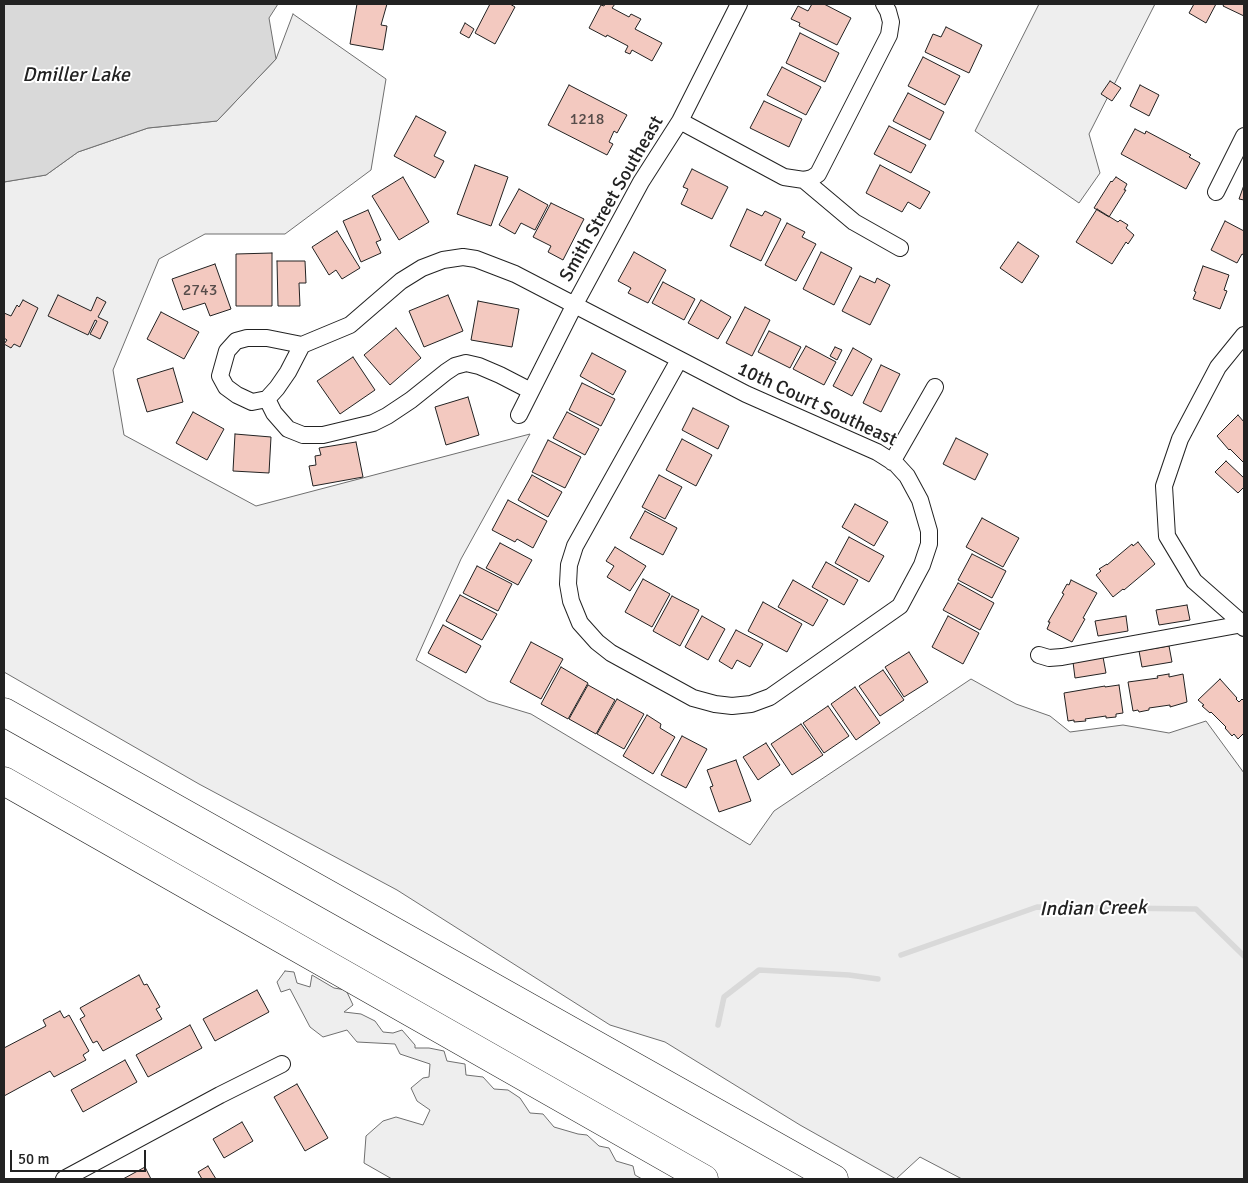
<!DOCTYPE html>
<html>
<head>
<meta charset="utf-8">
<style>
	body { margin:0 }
	#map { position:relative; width:1248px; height:1183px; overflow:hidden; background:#fff; font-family:Signika,sans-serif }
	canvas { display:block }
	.frame { position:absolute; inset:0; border:5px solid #222; pointer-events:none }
	.scale { position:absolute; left:10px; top:1150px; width:136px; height:22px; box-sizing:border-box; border:2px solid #222; border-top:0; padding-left:6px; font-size:15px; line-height:18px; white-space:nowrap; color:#222; -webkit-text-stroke:4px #fff; paint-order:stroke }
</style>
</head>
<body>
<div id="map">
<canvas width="1248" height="1183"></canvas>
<div class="frame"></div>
<div class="scale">50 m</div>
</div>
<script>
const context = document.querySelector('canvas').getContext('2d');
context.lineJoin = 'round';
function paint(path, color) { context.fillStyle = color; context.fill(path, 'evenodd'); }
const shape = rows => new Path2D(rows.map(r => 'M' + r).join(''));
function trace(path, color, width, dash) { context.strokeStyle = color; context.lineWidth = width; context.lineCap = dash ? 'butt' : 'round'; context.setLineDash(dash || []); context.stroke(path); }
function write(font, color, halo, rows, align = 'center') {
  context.font = font + ' Signika,sans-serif'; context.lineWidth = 4; context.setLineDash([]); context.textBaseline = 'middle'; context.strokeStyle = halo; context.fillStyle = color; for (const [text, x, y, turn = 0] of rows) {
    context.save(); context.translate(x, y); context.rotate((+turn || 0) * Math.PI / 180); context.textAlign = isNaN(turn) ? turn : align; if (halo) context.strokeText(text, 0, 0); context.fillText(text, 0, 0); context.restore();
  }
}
const green = shape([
	[1039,4,1155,4,1089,134,1100,173,1079,203,975,131,1039,4],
	[293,14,386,79,371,170,285,234,205,234,159,259,113,370,124,435,256,506,530,434,461,559,416,660,488,701,531,714,750,845,774,811,971,679,1016,704,1050,716,1070,732,1123,725,1169,733,1206,721,1244,773,1244,1179,962,1179,920,1157,896,1179,800,1125,665,1042,610,1025,397,890,199,784,4,672,4,182,46,175,78,152,148,128,217,121,276,59,293,14],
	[285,971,294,972,297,983,310,987,312,975,334,988,346,990,353,1005,344,1012,361,1014,375,1021,383,1032,393,1033,402,1030,415,1045,415,1048,429,1048,444,1051,447,1061,465,1064,466,1075,483,1077,494,1089,508,1090,520,1098,530,1113,543,1114,554,1127,578,1134,587,1135,599,1146,609,1148,616,1161,633,1166,635,1175,642,1179,392,1179,364,1163,366,1136,383,1121,396,1117,423,1125,430,1110,417,1101,411,1088,423,1078,429,1077,430,1064,400,1054,395,1044,357,1042,347,1030,323,1037,310,1027,290,989,281,992,277,982,285,971]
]);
paint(green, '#eee');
trace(green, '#6f6f6f', 1);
const water = shape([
	[4,4,278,4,269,18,276,59,217,121,148,128,78,152,46,175,4,182,4,4]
]);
paint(water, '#d9d9d9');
trace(water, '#6f6f6f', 1);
trace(shape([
	[901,955,1037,907,1196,909,1244,956],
	[718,1025,724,997,759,970,849,975,878,979]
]), '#d9d9d9', 5.5);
const building = shape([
	[357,4,387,4,381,25,387,26,383,50,350,44,357,4],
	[490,4,510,4,515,7,495,44,475,33,490,4],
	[605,4,615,4,612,8,629,17,631,14,641,19,635,29,662,43,652,61,632,50,630,54,625,52,628,46,607,35,606,37,589,28,601,5,604,6,605,4],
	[812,4,824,4,851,18,837,45,799,26,800,23,791,19,798,6,808,11,812,4],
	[1194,4,1216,4,1206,23,1189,13,1194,4],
	[1224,4,1244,4,1244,16,1223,6,1224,4],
	[465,23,474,29,469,38,460,33,465,23],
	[946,27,982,45,969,73,925,52,933,34,941,37,946,27],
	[800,33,839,53,825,82,786,63,800,33],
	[923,57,960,76,945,105,908,86,923,57],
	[782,67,821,87,806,115,767,95,782,67],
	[1110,81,1121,88,1112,101,1101,94,1110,81],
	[569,85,627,115,617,133,614,131,609,142,613,144,607,155,548,125,569,85],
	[1140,85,1159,95,1149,116,1130,106,1140,85],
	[908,93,944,112,930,140,893,121,908,93],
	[764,101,802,119,789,147,750,128,764,101],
	[416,116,446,132,434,156,444,161,435,178,394,156,416,116],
	[889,126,926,145,911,173,874,154,889,126],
	[1135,129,1145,134,1146,131,1191,155,1189,157,1200,163,1186,189,1121,154,1135,129],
	[475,165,508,177,491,226,457,214,475,165],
	[880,165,930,192,920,209,908,202,902,212,866,193,880,165],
	[692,169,728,187,712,219,681,204,688,189,683,187,692,169],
	[403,177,429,222,399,240,372,196,403,177],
	[1116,177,1127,184,1124,190,1126,190,1109,217,1094,208,1111,181,1112,182,1116,177],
	[1244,185,1244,203,1244,200,1239,199,1244,185],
	[519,189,548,205,535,230,521,223,515,234,499,225,519,189],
	[551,203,584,219,563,260,548,252,551,246,533,237,551,203],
	[747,209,762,216,765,211,781,219,761,261,730,246,747,209],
	[1097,209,1118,222,1120,220,1128,225,1126,228,1134,235,1128,244,1126,242,1112,264,1076,242,1097,209],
	[368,210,381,240,376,242,381,253,361,262,343,221,368,210],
	[1225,221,1244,231,1244,255,1242,254,1237,263,1211,250,1225,221],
	[787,223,805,232,802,237,816,244,796,281,765,265,787,223],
	[337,231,360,268,342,279,336,270,329,275,312,247,337,231],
	[1018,242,1039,256,1022,283,1000,268,1018,242],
	[634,252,666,270,648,303,628,293,631,288,618,281,634,252],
	[821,252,852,268,834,305,803,289,821,252],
	[272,253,272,306,236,306,236,254,272,253],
	[277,261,305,261,306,283,299,283,300,306,278,306,277,261],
	[215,264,231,309,210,316,205,303,183,310,172,279,215,264],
	[1203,266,1229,275,1224,290,1227,291,1220,309,1193,299,1196,292,1194,291,1203,266],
	[860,276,875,283,877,278,890,285,870,325,842,311,860,276],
	[663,282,695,299,684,320,652,303,663,282],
	[58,295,91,311,97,297,106,302,98,317,108,322,100,339,90,334,97,321,95,320,88,335,48,316,58,295],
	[448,295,463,331,424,347,409,311,448,295],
	[23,300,38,308,20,347,14,344,11,348,4,344,7,340,4,338,4,313,11,316,17,305,19,307,23,300],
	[701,300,731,317,718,339,688,323,701,300],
	[478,301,519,309,512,347,471,340,478,301],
	[745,307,770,320,752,356,726,343,745,307],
	[161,312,199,332,184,359,147,339,161,312],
	[396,328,421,358,390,385,364,355,396,328],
	[769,331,801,347,790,368,758,352,769,331],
	[806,346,836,362,824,385,793,369,806,346],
	[835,347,842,350,837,360,830,356,835,347],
	[853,348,872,359,852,396,833,386,853,348],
	[592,353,626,371,613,395,580,376,592,353],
	[353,357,375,390,340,414,317,381,353,357],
	[881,365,900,374,881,412,863,403,881,365],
	[173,368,183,402,147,412,137,379,173,368],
	[582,383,615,399,601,426,569,410,582,383],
	[468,397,479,435,446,445,435,407,468,397],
	[693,408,729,426,718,449,682,430,693,408],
	[193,412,224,429,207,460,176,443,193,412],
	[567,412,599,429,585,455,553,438,567,412],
	[1238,415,1244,422,1244,465,1244,463,1230,449,1229,450,1217,436,1238,415],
	[235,434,271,437,269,473,233,471,235,434],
	[956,438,988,454,975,480,943,464,956,438],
	[682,439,712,455,696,486,666,470,682,439],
	[548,440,581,457,565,488,532,472,548,440],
	[356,442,363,477,313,486,309,466,316,465,315,456,321,455,319,448,356,442],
	[1226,461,1244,478,1244,487,1238,493,1215,472,1226,461],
	[532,475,562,492,548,517,518,500,532,475],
	[659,475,682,487,665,519,642,507,659,475],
	[508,500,547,521,533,548,517,539,515,542,492,530,508,500],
	[855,504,888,522,874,546,842,527,855,504],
	[645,511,677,528,663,555,630,538,645,511],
	[982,518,1019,538,1003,567,966,547,982,518],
	[849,537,884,556,869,582,835,563,849,537],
	[1138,542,1155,564,1124,590,1123,589,1113,597,1096,575,1101,571,1099,569,1107,564,1107,565,1132,544,1133,546,1138,542],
	[500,543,532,560,518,585,486,568,500,543],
	[615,547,646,566,630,591,607,577,614,566,606,561,615,547],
	[972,554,1006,571,992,598,958,580,972,554],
	[826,562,858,580,844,605,812,587,826,562],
	[477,566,512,584,498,611,463,593,477,566],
	[643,579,670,594,652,627,625,612,643,579],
	[793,580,828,600,813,626,778,607,793,580],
	[1071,580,1097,593,1083,618,1085,619,1072,642,1047,629,1050,622,1048,622,1064,594,1062,593,1067,584,1069,585,1071,580],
	[958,583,994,603,980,630,943,610,958,583],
	[460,595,497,614,482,640,446,621,460,595],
	[672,596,699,610,680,646,653,631,672,596],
	[763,602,802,624,787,652,748,631,763,602],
	[1187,605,1190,620,1159,625,1156,610,1187,605],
	[702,616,725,629,708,660,685,647,702,616],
	[948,616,979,633,963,664,932,647,948,616],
	[1126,616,1128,631,1098,636,1095,621,1126,616],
	[443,625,481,646,466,673,428,653,443,625],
	[736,630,763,644,750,667,737,660,732,669,719,661,736,630],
	[531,642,563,659,541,699,510,682,531,642],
	[1169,646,1172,662,1142,667,1139,651,1169,646],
	[909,652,928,682,904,697,885,667,909,652],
	[1103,657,1106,673,1075,678,1073,662,1103,657],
	[561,667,588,683,568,719,541,704,561,667],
	[883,670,904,700,880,716,859,686,883,670],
	[1169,674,1169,677,1183,674,1187,702,1170,707,1170,705,1149,708,1149,710,1139,712,1138,710,1133,711,1128,682,1158,678,1157,676,1169,674],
	[1220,679,1237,698,1236,699,1239,702,1242,699,1244,701,1244,733,1238,739,1234,734,1232,736,1225,728,1226,727,1211,712,1210,713,1202,706,1204,705,1198,700,1220,679],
	[588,685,615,700,596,734,569,719,588,685],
	[1119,685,1123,713,1116,714,1116,717,1106,718,1106,716,1085,719,1086,721,1074,722,1074,720,1068,721,1064,693,1105,686,1105,687,1119,685],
	[855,687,880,723,856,740,831,704,855,687],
	[617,699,644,714,624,749,597,734,617,699],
	[828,706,849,736,824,753,803,723,828,706],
	[647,715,661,724,660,728,675,737,653,774,623,756,647,715],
	[801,724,823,755,792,775,771,744,801,724],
	[682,736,707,749,686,788,661,775,682,736],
	[766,743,780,765,758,780,743,757,766,743],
	[736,760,751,801,719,812,710,787,713,786,707,770,736,760],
	[139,975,144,985,147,984,160,1007,156,1009,162,1019,103,1051,97,1041,93,1043,80,1019,85,1016,80,1008,139,975],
	[257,990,269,1012,215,1041,203,1019,257,990],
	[60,1011,64,1018,69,1015,89,1051,83,1055,86,1060,54,1077,50,1071,4,1096,4,1048,46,1026,43,1020,60,1011],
	[190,1025,202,1048,148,1077,136,1055,190,1025],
	[125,1060,137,1082,83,1112,71,1090,125,1060],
	[297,1084,328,1138,305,1151,274,1097,297,1084],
	[242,1122,253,1141,224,1158,213,1139,242,1122],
	[208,1166,216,1179,202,1179,198,1172,208,1166],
	[145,1167,151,1179,123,1179,145,1167]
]);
paint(building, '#f3c9c0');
trace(building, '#222', 1);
const street = shape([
	[680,121,784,177,804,180,812,178,818,174,889,35,891,22,888,11,884,4],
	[804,180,854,222,900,248],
	[1216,192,1244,136],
	[1244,335,1218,367,1180,439,1164,486,1167,536,1194,581,1243,624,1244,628],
	[302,345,288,372,277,388,267,399,252,402,237,395,226,387,220,376,227,351,236,341,247,338,267,338,302,345,350,325,401,281,422,268,443,260,463,257,476,259,515,274,746,394,877,452,896,464,907,476,920,500,929,531,929,544,922,565,900,606,770,697,751,704,732,706,715,704,693,698,611,653,597,642,580,623,571,601,568,584,569,565,575,546,679,360],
	[267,399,274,413,288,429,303,435,323,435,373,423,387,416,411,400,446,372,455,366,466,363,479,366,500,375,531,391],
	[519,415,575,304,641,182,680,121,739,4],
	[892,462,935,387],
	[1039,655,1049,658,1062,657,1243,624],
	[64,1179,220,1095,282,1064]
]);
const highway = shape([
	[4,712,834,1179],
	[4,781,704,1179]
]);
trace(street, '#222', 18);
trace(highway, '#222', 29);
trace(street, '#fff', 16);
trace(highway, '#fff', 28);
write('16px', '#564c4a', null, [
	["1218",587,120],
	["2743",200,291]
]);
write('19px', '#222', '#fff', [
	["Smith Street Southeast",612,199,-60],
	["10th Court Southeast",817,405,25]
]);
write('italic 20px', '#222', '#fff', [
	["Dmiller Lake",76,76],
	["Indian Creek",1093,909,-1]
]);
</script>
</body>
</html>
